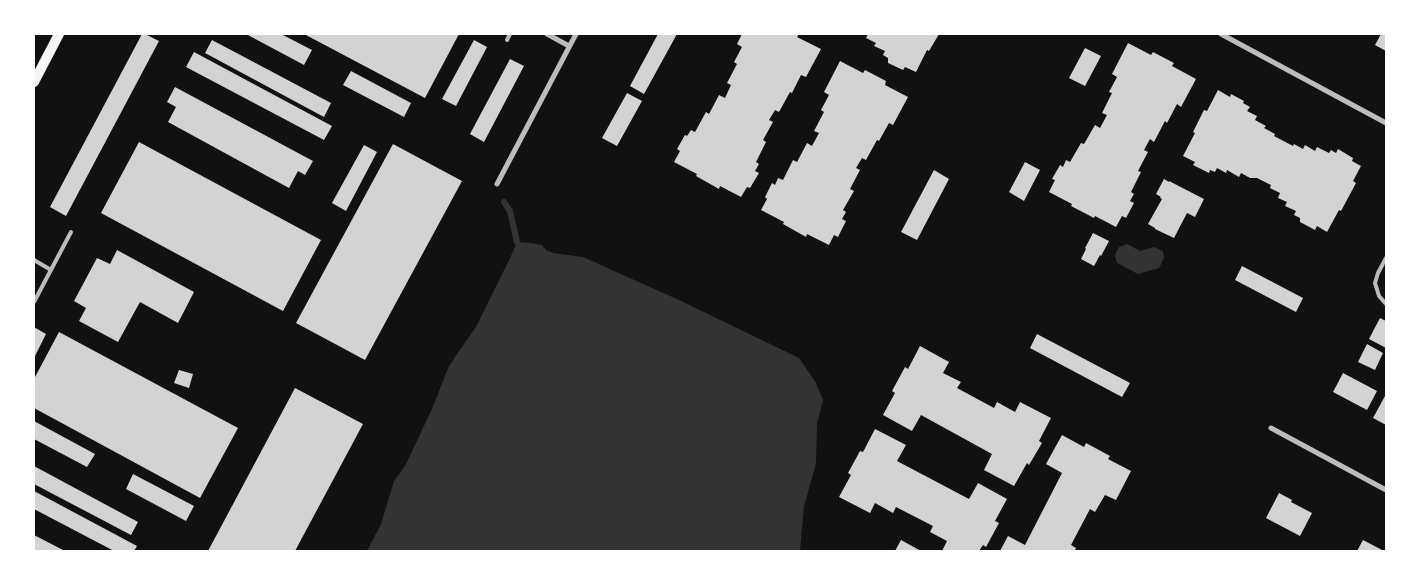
<!DOCTYPE html>
<html>
<head>
<meta charset="utf-8">
<style>
	body { margin:0 }
	#map { position:relative; width:1420px; height:585px; overflow:hidden; background:#111; font-family:Arial,sans-serif }
	canvas { display:block }
	.frame { position:absolute; inset:0; border:35px solid #fff; pointer-events:none }
</style>
</head>
<body>
<div id="map">
<canvas width="1420" height="585"></canvas>
<div class="frame"></div>
</div>
<script>
const context = document.querySelector('canvas').getContext('2d');
context.lineJoin = 'round';
function paint(path, color) { context.fillStyle = color; context.fill(path, 'evenodd'); }
const shape = rows => new Path2D(rows.map(r => 'M' + r).join(''));
function trace(path, color, width, dash) { context.strokeStyle = color; context.lineWidth = width; context.lineCap = dash ? 'butt' : 'round'; context.setLineDash(dash || []); context.stroke(path); }
paint(shape([
	[517,242,531,243,542,245,546,250,553,253,583,257,679,300,799,358,816,383,823,400,817,424,816,464,804,506,800,551,367,551,381,524,394,481,405,466,432,409,448,368,457,354,476,327,511,256],
	[1127,244,1140,251,1154,247,1163,251,1164,258,1159,268,1138,274,1117,263,1115,255,1119,247]
]), '#333');
trace(shape([
	[504,202,510,211,517,242]
]), '#333', 6);
paint(shape([
	[142,34,145,34,159,41,66,216,50,207],
	[246,34,281,34,312,50,304,65],
	[304,34,459,34,425,98],
	[658,34,677,34,644,94,630,86],
	[742,34,799,34,797,37,821,49,806,77,801,75,792,93,790,92,779,112,775,110,769,120,773,122,763,140,766,142,756,162,759,164,755,171,759,173,750,188,747,187,741,197,720,186,719,189,696,176,697,174,674,162,680,151,677,149,685,135,687,136,691,130,695,132,706,112,709,114,719,95,725,98,731,85,727,83,737,64,734,62,742,47,737,44],
	[868,34,939,34,929,51,927,50,916,72,905,67,903,70,888,63,888,58,883,55,885,51,874,46,876,43,866,38],
	[1381,34,1386,34,1386,51,1375,45],
	[212,40,331,103,324,117,205,53],
	[474,40,487,47,456,106,442,99],
	[1128,43,1151,55,1153,52,1174,63,1172,66,1196,79,1181,107,1177,104,1167,123,1165,121,1154,142,1150,139,1144,150,1148,152,1138,171,1141,172,1131,192,1134,194,1130,201,1134,203,1126,218,1122,216,1116,227,1095,216,1094,218,1071,206,1072,204,1049,192,1055,180,1052,179,1060,165,1063,167,1066,160,1070,162,1081,143,1084,144,1095,125,1100,128,1107,115,1102,113,1112,93,1109,92,1117,77,1112,74],
	[1085,48,1101,56,1085,86,1069,78],
	[194,52,332,126,324,140,186,67],
	[510,59,524,66,484,142,470,134],
	[840,61,863,73,865,70,886,81,885,85,908,97,893,125,889,123,879,141,877,140,866,160,862,158,856,168,860,170,850,189,854,191,843,210,846,212,842,219,846,221,838,237,834,235,829,245,807,234,806,237,783,224,784,222,761,210,767,199,765,197,772,183,775,185,778,178,783,180,793,160,797,162,807,143,812,146,819,133,814,131,824,112,821,110,829,95,824,92],
	[351,71,411,103,404,117,343,85],
	[175,87,313,161,305,175,298,171,289,188,168,122,176,107,167,102],
	[1218,90,1230,97,1231,94,1244,101,1243,103,1250,107,1247,111,1257,116,1255,120,1266,126,1264,128,1275,134,1274,136,1293,146,1294,144,1303,149,1305,145,1315,151,1317,147,1329,153,1331,150,1336,153,1338,149,1353,158,1352,161,1361,166,1353,181,1356,183,1341,211,1339,210,1327,232,1317,226,1315,230,1300,222,1300,218,1294,215,1296,211,1285,206,1287,202,1278,198,1280,193,1270,188,1271,185,1257,178,1250,178,1241,173,1239,177,1227,170,1226,173,1217,168,1215,172,1210,170,1209,173,1193,165,1195,162,1183,156,1195,133,1193,132,1204,110,1207,111],
	[627,93,642,101,617,146,602,138],
	[139,142,321,240,283,311,101,213],
	[393,144,462,181,365,360,296,323],
	[364,145,377,152,346,211,332,203],
	[1025,162,1040,170,1024,201,1009,192],
	[934,170,949,179,917,240,901,232],
	[1164,179,1169,182,1169,181,1204,199,1195,217,1187,213,1174,238,1155,229,1155,228,1148,224,1162,199,1160,198,1161,197,1156,194],
	[1093,233,1109,241,1101,256,1100,255,1094,266,1081,259,1086,249,1085,248],
	[117,250,194,292,178,323,140,302,118,342,79,321,86,308,74,301,97,258,110,264],
	[1242,266,1303,298,1296,312,1235,280],
	[1380,318,1386,321,1386,348,1369,339],
	[34,327,46,334,34,358],
	[59,332,238,428,200,498,34,408,34,379],
	[1037,334,1130,383,1122,397,1030,348],
	[1367,344,1383,353,1375,370,1358,362],
	[920,346,949,362,943,373,961,382,957,388,994,408,997,402,1015,412,1020,402,1051,418,1039,441,1042,443,1029,465,1027,463,1014,486,984,470,992,454,921,415,912,431,883,415,895,393,892,391,905,367,908,369],
	[179,370,193,374,189,388,174,383],
	[1343,373,1377,391,1367,410,1333,392],
	[295,388,363,424,295,551,208,551],
	[1385,396,1386,397,1386,425,1373,418],
	[34,421,95,454,87,467,34,439],
	[875,429,906,445,897,461,969,499,978,483,1007,499,995,521,999,523,986,547,983,545,979,551,942,551,947,541,930,532,933,526,896,507,893,513,875,503,870,513,839,497,851,475,848,473,860,451,863,452],
	[1062,435,1084,447,1086,443,1110,456,1108,459,1131,471,1116,500,1105,495,1095,512,1090,509,1071,545,1076,548,1075,551,1000,551,1008,536,1025,545,1062,473,1046,464],
	[34,466,138,522,131,535,34,484],
	[133,474,194,506,186,521,126,489],
	[34,491,137,546,134,551,114,551,34,509],
	[1279,493,1292,500,1291,502,1312,513,1300,536,1266,518],
	[34,535,65,551,34,551],
	[901,540,921,551,895,551],
	[1363,540,1384,551,1357,551]
]), '#d3d3d3');
trace(shape([
	[507,40,510,34],
	[1386,258,1378,273,1375,283,1379,296,1386,304],
	[34,260,51,270],
	[34,302,71,232]
]), '#bcbcbc', 4);
trace(shape([
	[547,34,569,46],
	[1221,34,1386,123],
	[497,184,576,34],
	[1271,428,1386,490]
]), '#bcbcbc', 5);
trace(shape([
	[34,82,59,34]
]), '#f5f5f5', 10);
</script>
</body>
</html>
